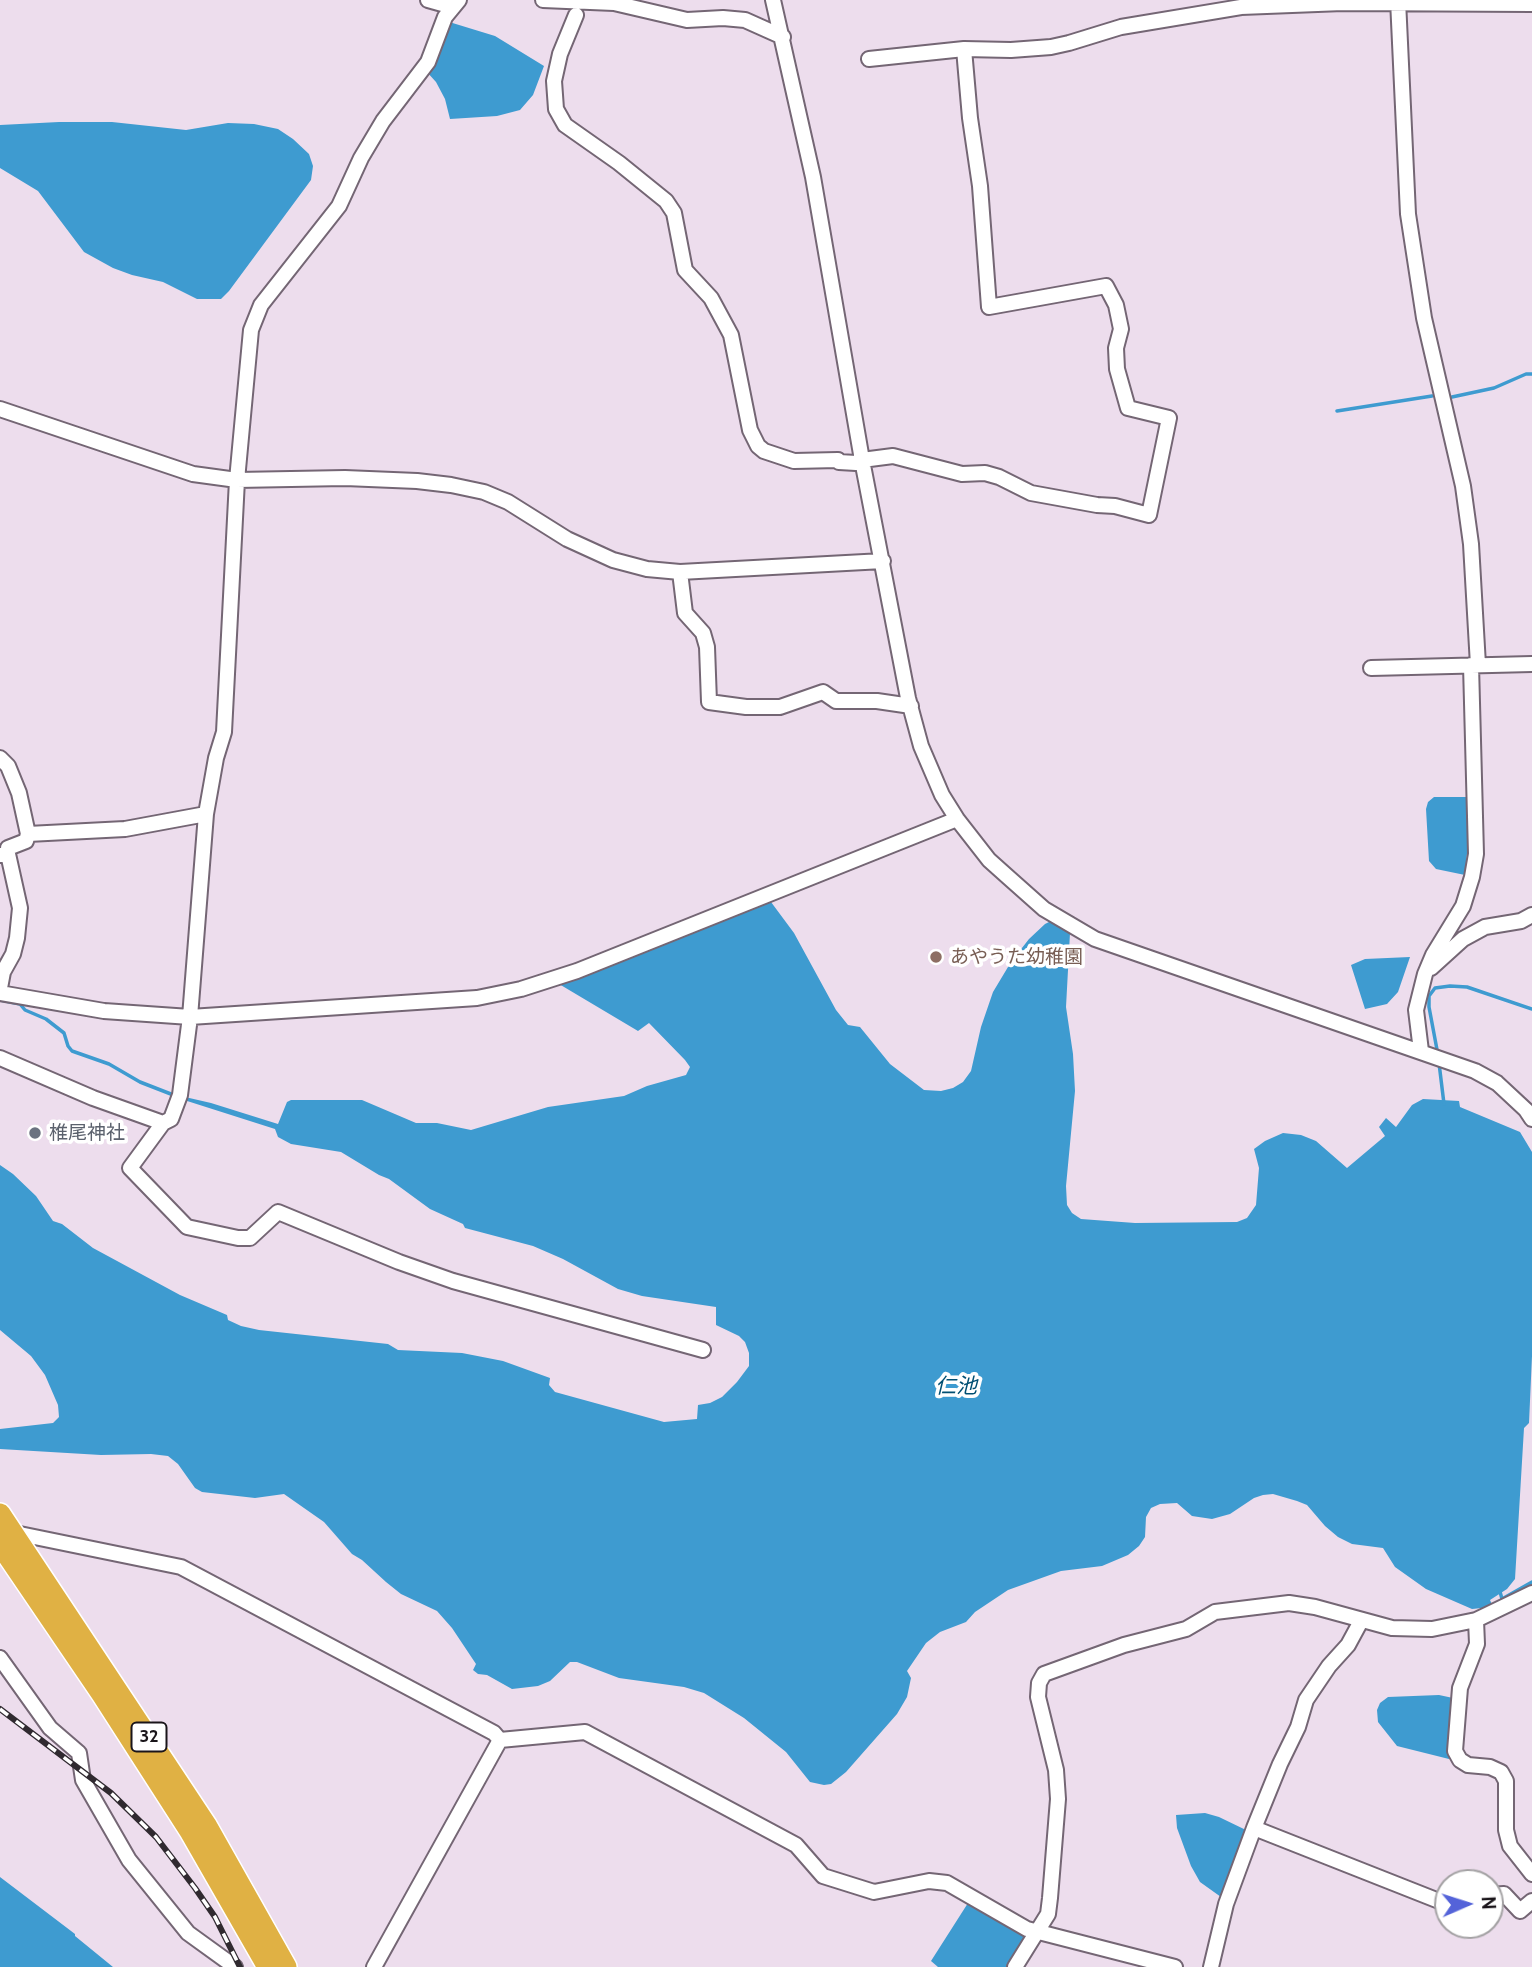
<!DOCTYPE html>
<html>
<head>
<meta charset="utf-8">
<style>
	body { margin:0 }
	#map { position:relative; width:1532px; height:1967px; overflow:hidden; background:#eddded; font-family:Cabin,sans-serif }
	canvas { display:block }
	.north { position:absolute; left:1434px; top:1869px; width:70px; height:70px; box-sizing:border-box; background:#fff; border:2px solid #a3a1a3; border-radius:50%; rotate:87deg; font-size:19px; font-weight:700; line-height:28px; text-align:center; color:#1a151a }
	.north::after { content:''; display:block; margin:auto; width:24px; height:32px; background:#5463d9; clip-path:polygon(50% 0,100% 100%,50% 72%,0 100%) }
</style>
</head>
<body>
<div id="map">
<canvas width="1532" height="1967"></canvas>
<div class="north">N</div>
</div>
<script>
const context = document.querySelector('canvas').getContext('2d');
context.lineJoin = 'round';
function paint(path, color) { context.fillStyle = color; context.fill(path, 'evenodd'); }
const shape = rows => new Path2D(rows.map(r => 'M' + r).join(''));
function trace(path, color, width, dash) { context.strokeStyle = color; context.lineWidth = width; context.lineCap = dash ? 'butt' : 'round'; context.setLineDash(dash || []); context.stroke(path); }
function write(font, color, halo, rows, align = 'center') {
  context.font = font + ' Cabin,"Noto Sans JP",sans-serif'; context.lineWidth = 7; context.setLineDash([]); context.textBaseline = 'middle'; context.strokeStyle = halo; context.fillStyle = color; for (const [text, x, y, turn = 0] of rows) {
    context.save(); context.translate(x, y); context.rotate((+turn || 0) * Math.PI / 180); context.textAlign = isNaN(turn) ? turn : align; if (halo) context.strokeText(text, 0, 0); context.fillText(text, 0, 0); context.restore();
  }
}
paint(shape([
	[446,21,495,36,544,66,533,95,520,110,497,116,450,119,445,99,436,82,426,71],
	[59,122,112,122,186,130,228,123,254,124,278,129,293,139,309,154,313,166,311,180,229,291,221,299,197,299,163,282,132,275,113,268,84,252,38,191,0,168,0,125],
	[1434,797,1466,797,1468,843,1465,875,1436,869,1429,861,1426,809,1428,802],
	[771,902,794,933,836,1010,848,1025,860,1027,890,1064,924,1090,941,1091,953,1088,963,1082,971,1071,981,1027,993,992,1011,962,1029,939,1045,924,1053,920,1070,933,1066,1007,1073,1054,1075,1091,1066,1186,1067,1205,1072,1213,1081,1219,1135,1223,1237,1222,1247,1218,1256,1205,1259,1168,1254,1149,1265,1141,1283,1133,1301,1135,1316,1141,1347,1168,1385,1136,1379,1127,1386,1118,1396,1127,1412,1105,1423,1099,1459,1101,1460,1107,1520,1132,1532,1152,1532,1356,1529,1423,1524,1428,1515,1579,1507,1589,1490,1600,1493,1607,1484,1611,1482,1608,1472,1609,1426,1589,1395,1567,1383,1548,1352,1544,1338,1537,1325,1526,1307,1505,1297,1501,1273,1494,1263,1495,1254,1498,1230,1514,1212,1519,1192,1516,1177,1503,1160,1504,1151,1508,1146,1517,1145,1537,1139,1546,1128,1555,1102,1566,1061,1571,1008,1590,975,1612,966,1622,940,1632,926,1643,907,1671,911,1678,907,1697,897,1714,846,1772,831,1784,824,1785,810,1782,786,1752,744,1718,704,1693,684,1687,619,1678,577,1662,570,1662,550,1681,538,1686,512,1689,487,1675,478,1674,473,1670,476,1664,452,1628,437,1611,401,1594,386,1582,362,1560,352,1554,324,1522,284,1494,255,1498,202,1492,195,1488,178,1464,168,1456,151,1454,101,1455,0,1449,0,1429,53,1423,59,1417,58,1405,45,1375,31,1356,0,1330,0,1165,13,1174,36,1196,53,1221,62,1224,93,1248,180,1295,227,1315,228,1320,241,1326,259,1330,388,1344,398,1350,462,1353,503,1361,550,1378,549,1385,555,1392,664,1422,697,1419,698,1405,710,1403,722,1397,737,1382,749,1366,749,1353,745,1342,739,1336,716,1325,716,1307,642,1296,618,1289,563,1259,533,1246,465,1228,463,1224,430,1209,389,1179,379,1175,341,1152,291,1144,278,1137,275,1129,184,1100,185,1097,211,1103,278,1124,287,1102,291,1100,362,1100,416,1123,437,1123,471,1130,548,1107,624,1096,647,1086,686,1075,690,1067,685,1060,649,1023,638,1031,559,984],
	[1410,957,1398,992,1387,1004,1365,1009,1351,965,1365,959],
	[1439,1695,1453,1698,1449,1759,1397,1746,1378,1722,1377,1710,1380,1703,1388,1697],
	[1205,1813,1219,1817,1248,1831,1221,1897,1200,1882,1191,1866,1177,1828,1176,1815],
	[0,1877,75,1934,75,1936,113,1967,0,1967],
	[968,1903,1024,1933,1028,1937,1008,1967,938,1967,931,1961]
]), '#3e9bd0');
trace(shape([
	[1452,397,1494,388,1526,374,1532,374],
	[1337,411,1432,396],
	[0,1000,20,1004,25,1010,46,1019,64,1033,68,1046,72,1051,109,1064,140,1082,176,1096],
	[1438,1055,1429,1007,1429,996,1435,988,1450,986,1467,987,1532,1009],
	[1439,1063,1444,1104],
	[1499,1588,1502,1599,1532,1582]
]), '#3e9bd0', 3.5);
const minor = shape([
	[428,0,453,7],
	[459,0,445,17,428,62,383,121,361,158,339,206,261,305,251,330,237,480,224,732,216,758,206,814,190,1017,180,1095,171,1119,163,1123,130,1168,187,1227,238,1238,250,1238,278,1212,399,1262,453,1281,703,1350],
	[543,0,614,3,687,20,723,18,745,20,783,37],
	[773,0,813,177,862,460,908,698,921,746,942,795,957,819,989,860,1008,877,1044,909,1095,939,1475,1071,1497,1083,1526,1110,1532,1119],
	[1398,0,1408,214,1424,318,1463,486,1471,544,1478,665],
	[576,15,560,54,554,81,556,109,565,125,619,163,666,201,674,213,685,270,711,298,731,335,750,430,758,446,764,451,794,461,838,460,839,462,856,463,862,460,893,456,962,474,985,473,999,477,1031,493,1097,505,1115,506,1149,515,1169,418,1128,408,1117,369,1116,348,1121,329,1116,305,1106,286,989,307,980,186,970,118,964,49],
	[869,59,964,49,1011,50,1051,47,1069,43,1121,27,1241,7,1343,3,1532,4],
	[0,409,193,474,237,480,345,478,417,481,451,485,484,492,508,502,567,539,613,560,647,569,680,572,883,561],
	[680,572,685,613,703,633,707,647,709,702,746,707,780,707,823,692,836,701,877,701,911,706],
	[1371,668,1532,664],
	[0,758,8,766,19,793,28,834,26,841,8,848,8,854,1,855],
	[28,834,125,829,206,814],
	[1431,968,1463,939,1485,927,1521,921,1532,915],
	[0,988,3,972,13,954,17,938,20,908,8,854],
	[0,993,104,1011,190,1017,477,998,521,989,577,971,957,819],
	[1421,1051,1416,1010,1425,974,1433,955,1463,906,1472,877,1476,854,1471,665],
	[0,1058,93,1098,163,1123],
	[10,1532,181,1567,494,1733,500,1740],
	[1476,1620,1477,1644,1460,1688,1455,1751,1460,1760,1468,1765,1490,1767,1501,1772,1506,1781,1506,1830,1510,1846,1532,1874],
	[0,1658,50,1728,79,1753,83,1780,129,1860,188,1933,235,1967],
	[500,1740,585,1732,796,1845,823,1876,874,1892,929,1881,947,1883,1027,1929,1175,1967],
	[1254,1828,1439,1901,1448,1898],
	[1490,1895,1504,1894,1520,1911,1532,1901],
	[374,1967,500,1740],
	[1015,1967,1048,1914,1050,1898,1058,1799,1056,1770,1038,1697,1039,1683,1044,1674,1124,1645,1186,1629,1215,1612,1289,1603,1315,1607,1392,1628,1432,1629,1476,1620,1532,1593],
	[1211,1967,1226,1904,1254,1828,1280,1764,1298,1727,1306,1700,1329,1666,1348,1645,1361,1621]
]);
const highway = shape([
	[0,1514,206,1825,286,1967],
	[0,1544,102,1694,190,1831,268,1967]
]);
trace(minor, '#746674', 18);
trace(highway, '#fff', 24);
trace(minor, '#fff', 14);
trace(highway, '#e0b144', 21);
const rail = shape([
	[0,1709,111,1793,156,1837,195,1888,215,1917,240,1967]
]);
trace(rail, '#302a30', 6);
trace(rail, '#fff', 3.5, [10]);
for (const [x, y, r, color] of [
	[936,957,7,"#8d6e63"],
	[35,1133,7,"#6b7280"]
]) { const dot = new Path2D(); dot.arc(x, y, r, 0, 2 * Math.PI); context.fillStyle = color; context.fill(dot); trace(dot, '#fff', 2.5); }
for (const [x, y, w] of [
	[149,1737,35]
]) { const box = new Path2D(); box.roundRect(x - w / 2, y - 14.5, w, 29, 5); context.fillStyle = '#fff'; context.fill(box); trace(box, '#1a151a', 2); }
write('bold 18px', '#1a151a', null, [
	["32",149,1737]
]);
write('19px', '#785e54', '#fff', [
	["あやうた幼稚園",950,957]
], 'left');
write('19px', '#5b616d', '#fff', [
	["椎尾神社",49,1133]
], 'left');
write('italic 21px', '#014f73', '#fff', [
	["仁池",956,1387]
]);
</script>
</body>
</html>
